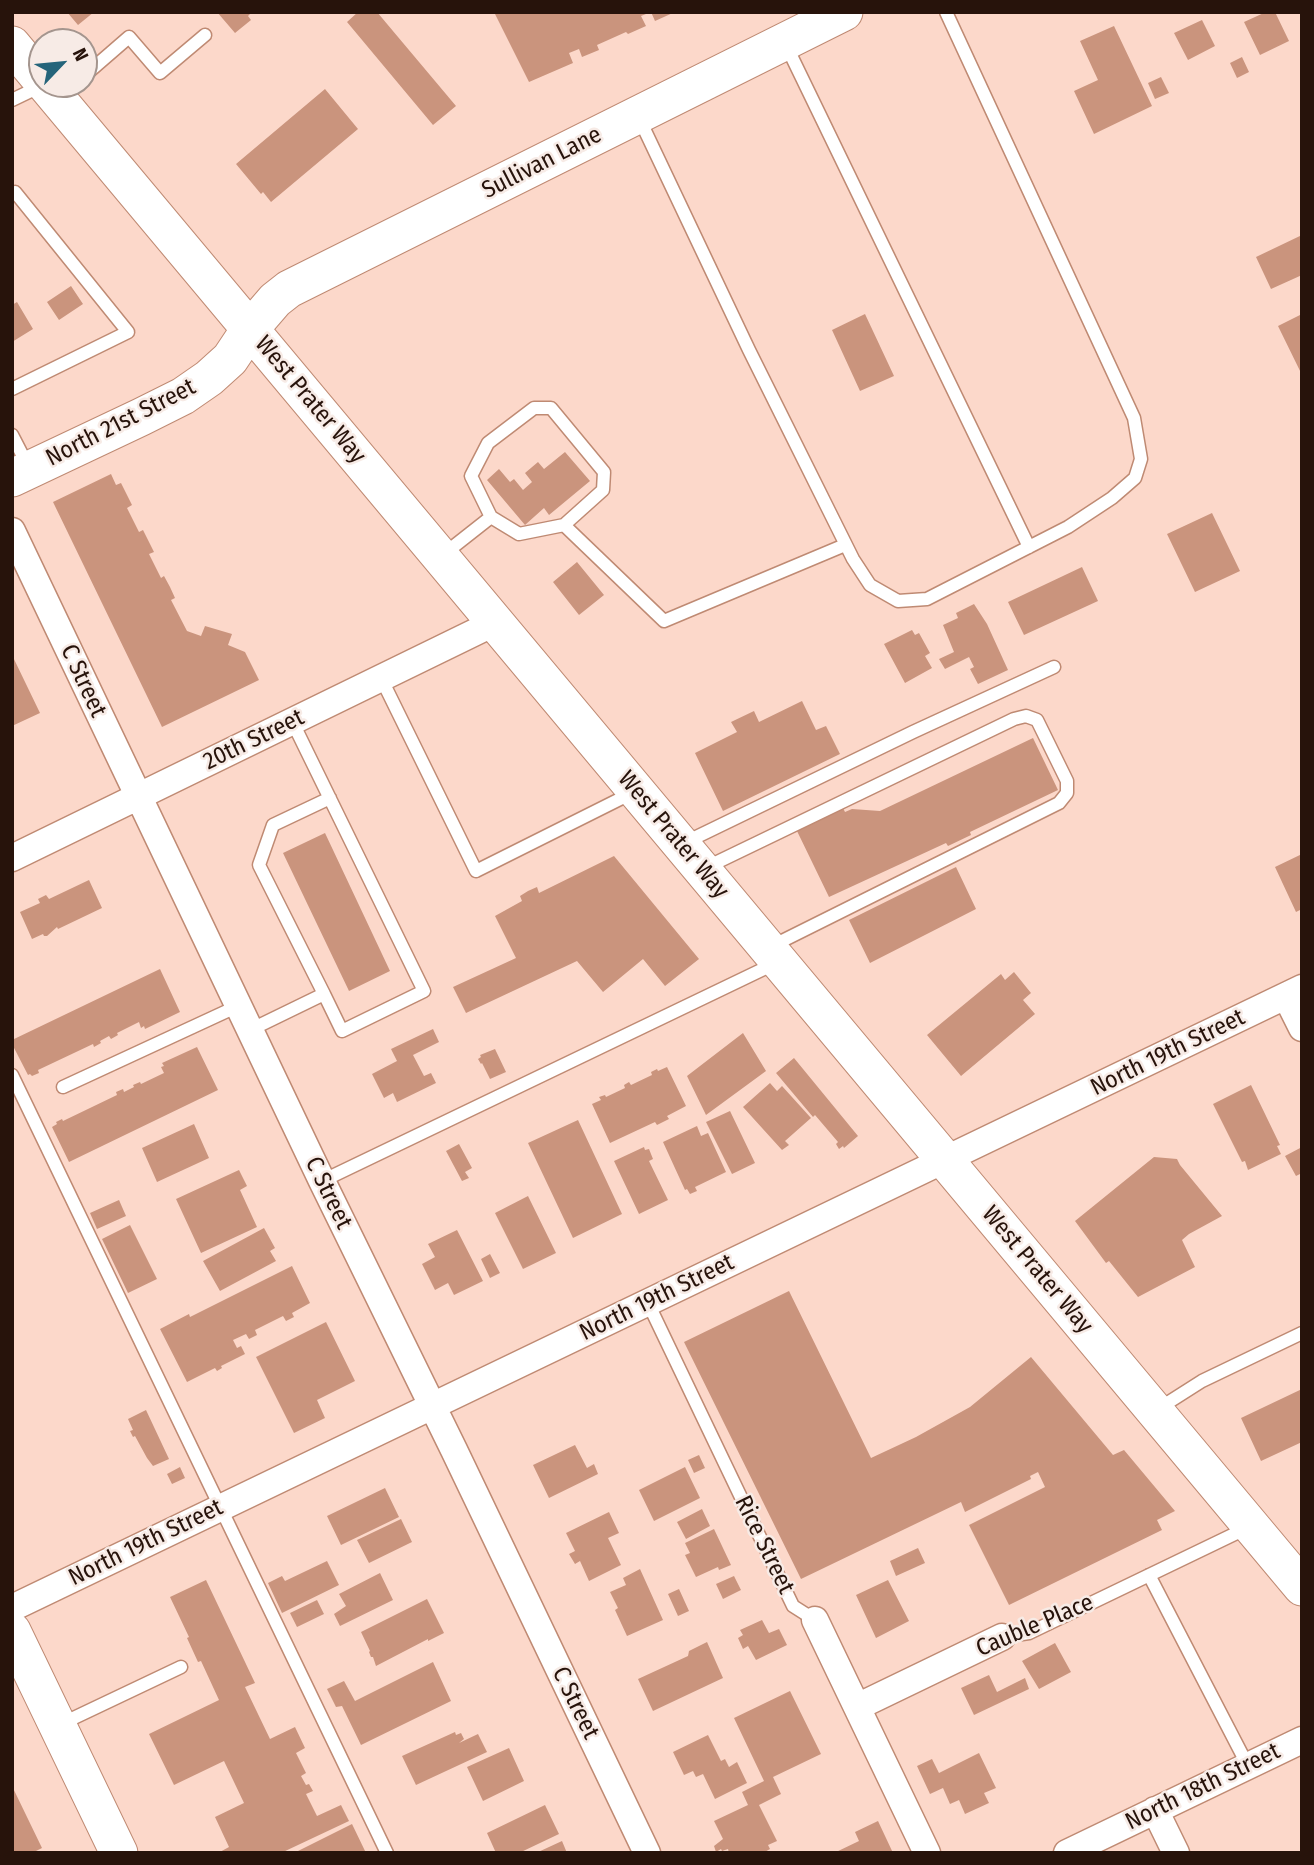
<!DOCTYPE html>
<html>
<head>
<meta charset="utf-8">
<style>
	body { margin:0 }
	#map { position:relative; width:1314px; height:1865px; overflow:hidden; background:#fcd8ca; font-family:"Fira Sans Condensed",sans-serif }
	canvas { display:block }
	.frame { position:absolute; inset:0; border:14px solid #27130b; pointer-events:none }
	.north { position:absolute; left:28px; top:28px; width:70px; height:70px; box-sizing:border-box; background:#f7ebe6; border:2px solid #a4958e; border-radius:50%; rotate:64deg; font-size:19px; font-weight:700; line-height:28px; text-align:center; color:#27130b }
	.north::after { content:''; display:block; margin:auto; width:24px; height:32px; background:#25647a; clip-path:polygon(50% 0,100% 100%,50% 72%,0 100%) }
</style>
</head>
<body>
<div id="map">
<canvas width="1314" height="1865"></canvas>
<div class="frame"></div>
<div class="north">N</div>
</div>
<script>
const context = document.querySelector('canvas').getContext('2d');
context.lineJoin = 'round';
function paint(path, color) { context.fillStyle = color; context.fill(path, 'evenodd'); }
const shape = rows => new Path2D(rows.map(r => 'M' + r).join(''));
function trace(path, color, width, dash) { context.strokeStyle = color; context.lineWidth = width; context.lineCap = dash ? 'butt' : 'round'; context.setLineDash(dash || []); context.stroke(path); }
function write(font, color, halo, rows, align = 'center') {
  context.font = font + ' "Fira Sans Condensed",sans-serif'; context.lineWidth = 5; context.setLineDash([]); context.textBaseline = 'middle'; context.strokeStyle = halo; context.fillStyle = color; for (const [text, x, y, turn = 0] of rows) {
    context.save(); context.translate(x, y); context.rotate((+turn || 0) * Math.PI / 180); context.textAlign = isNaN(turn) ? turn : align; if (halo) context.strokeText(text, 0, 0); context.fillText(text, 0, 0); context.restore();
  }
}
paint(shape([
	[67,12,94,12,78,25],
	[217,12,252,12,248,16,251,20,235,33],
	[358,12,377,12,456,106,433,125,347,22],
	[494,12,651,12,641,16,646,26,628,34,626,32,597,45,599,50,582,57,579,49,569,53,573,63,529,82],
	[651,12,675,12,655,21],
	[1266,12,1275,12,1289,41,1260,55,1244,22],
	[1202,20,1215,46,1188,60,1174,33],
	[1114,26,1152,106,1094,134,1074,91,1098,80,1080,41],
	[1242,57,1249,72,1237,78,1230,63],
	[1161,77,1169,93,1155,99,1148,83],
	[325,89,358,129,271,202,263,192,261,194,236,164],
	[1302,235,1302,275,1271,289,1256,257],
	[71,286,83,304,59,320,47,302],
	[17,302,33,329,12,342,12,305],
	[865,314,894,376,860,391,832,330],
	[1302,314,1302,375,1278,326],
	[565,452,590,481,549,515,544,508,525,525,487,480,499,469,510,482,514,479,523,490,532,482,525,473,538,462,544,469],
	[111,474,116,485,121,483,132,505,127,508,139,532,143,530,154,552,149,554,161,578,164,576,170,587,175,598,171,600,187,631,201,636,205,626,232,634,228,645,245,652,259,680,162,727,53,502],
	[1212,513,1240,571,1195,592,1167,534],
	[577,562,604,595,579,615,553,582],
	[1082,567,1098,601,1024,635,1008,602],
	[974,604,987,624,1008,670,978,684,970,669,974,667,969,657,945,669,939,659,954,652,943,625,958,618,956,613],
	[912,630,915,635,919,633,930,653,925,656,932,668,905,683,884,644],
	[12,655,40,713,12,726],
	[802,701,816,730,826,726,840,754,723,811,695,753,737,732,731,722,754,711,759,722],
	[1033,738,1058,790,970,832,971,835,948,846,946,843,829,897,797,831,843,808,845,812,852,809,880,811],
	[325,833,390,971,349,991,283,853],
	[1302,854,1302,909,1296,912,1275,867],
	[614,856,699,959,665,986,643,959,603,992,577,961,466,1013,453,987,516,958,495,916,522,901,520,896,528,891,537,887,539,893],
	[956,867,976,909,870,963,849,920],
	[89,880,102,908,58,929,57,927,47,936,44,936,43,934,32,939,20,912,40,903,38,899,46,895,49,899],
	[160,969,180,1012,145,1029,144,1026,141,1028,139,1022,117,1033,118,1035,111,1039,109,1036,100,1041,101,1043,94,1047,93,1044,38,1070,39,1073,32,1076,30,1074,28,1075,12,1044,12,1040],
	[1014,972,1031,993,1023,1000,1035,1014,961,1076,927,1035,1001,974,1005,980],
	[433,1029,439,1042,413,1055,424,1076,431,1073,436,1083,397,1102,393,1093,384,1098,372,1074,397,1061,391,1049],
	[743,1033,766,1071,706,1115,687,1076],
	[197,1047,218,1090,69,1162,52,1127,57,1124,56,1122,62,1119,63,1121,117,1095,116,1092,123,1089,124,1092,134,1087,133,1085,140,1082,141,1084,164,1073,161,1067,164,1066,162,1063],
	[495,1049,506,1072,490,1079,482,1063,481,1064,478,1059,481,1057,480,1055],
	[794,1058,858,1136,844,1148,843,1146,839,1149,836,1144,838,1142,815,1115,813,1117,776,1073],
	[667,1067,686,1106,667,1116,669,1119,657,1125,655,1122,610,1143,592,1104,601,1100,599,1097,605,1095,606,1097,625,1088,624,1085,629,1082,631,1085,652,1075,651,1072,657,1069,658,1071],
	[770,1083,777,1091,782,1086,811,1118,785,1141,789,1145,782,1150,743,1107],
	[1251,1085,1280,1145,1277,1146,1281,1154,1248,1170,1245,1161,1242,1162,1213,1104],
	[730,1111,755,1163,732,1174,706,1122],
	[578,1120,622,1214,573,1238,528,1143],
	[194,1124,209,1158,157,1182,142,1148],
	[697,1126,701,1136,708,1133,726,1172,695,1187,697,1191,690,1194,687,1189,685,1190,663,1142],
	[459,1144,472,1168,465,1172,469,1178,462,1181,446,1151],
	[644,1147,645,1150,649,1149,653,1159,649,1161,668,1200,639,1214,614,1161],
	[1302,1147,1302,1173,1296,1176,1285,1156],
	[1154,1157,1177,1159,1180,1165,1222,1216,1189,1234,1182,1240,1195,1267,1138,1297,1109,1261,1106,1263,1075,1221],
	[239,1170,247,1186,240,1190,257,1227,201,1253,176,1199],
	[528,1196,556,1253,523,1269,495,1213],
	[119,1200,126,1216,97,1229,90,1213],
	[130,1225,157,1279,128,1293,102,1239],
	[264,1228,275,1248,270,1251,276,1261,220,1291,203,1261],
	[457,1230,483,1281,454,1295,448,1283,435,1290,422,1264,435,1257,428,1244],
	[490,1254,500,1273,490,1278,481,1259],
	[292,1266,310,1303,292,1313,294,1317,286,1321,283,1316,255,1330,257,1335,249,1339,246,1334,233,1340,237,1348,241,1346,245,1354,221,1366,222,1368,217,1371,215,1368,187,1382,160,1329,189,1314,190,1317],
	[789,1291,871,1458,916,1437,970,1407,1031,1357,1113,1455,1124,1450,1175,1511,1157,1520,1162,1530,1009,1605,969,1525,1045,1487,1038,1472,1030,1476,1031,1479,965,1512,961,1502,801,1579,684,1342],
	[326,1322,355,1381,317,1400,325,1418,294,1433,256,1357],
	[1302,1389,1302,1442,1261,1461,1241,1418],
	[146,1410,169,1459,153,1466,147,1458,135,1436,133,1437,130,1431,133,1430,128,1419],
	[575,1445,587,1468,594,1464,598,1474,549,1498,533,1465],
	[699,1455,705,1468,694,1473,688,1460],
	[180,1467,185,1478,172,1484,167,1474],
	[685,1467,700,1498,654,1521,639,1490],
	[385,1488,399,1517,341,1545,327,1516],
	[702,1509,710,1526,686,1539,677,1522],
	[609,1512,619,1533,608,1538,621,1565,589,1581,580,1561,575,1564,569,1554,575,1551,566,1533],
	[401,1519,412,1542,369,1563,357,1540],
	[714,1529,731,1565,719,1570,718,1567,696,1577,685,1555,690,1553,685,1543],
	[918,1548,925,1563,896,1576,890,1561],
	[327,1561,339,1585,282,1613,268,1583,282,1576,285,1581],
	[640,1569,663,1620,627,1636,615,1610,618,1608,610,1592,626,1585,623,1578],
	[380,1573,393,1600,340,1626,334,1614,346,1606,339,1594],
	[734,1576,741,1590,723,1599,716,1584],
	[206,1580,255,1683,245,1687,270,1739,295,1727,305,1748,296,1753,306,1773,301,1776,306,1785,309,1784,313,1791,306,1794,317,1816,341,1805,349,1821,281,1853,218,1853,229,1847,215,1817,244,1803,224,1761,174,1785,149,1734,219,1700,201,1661,198,1662,187,1638,189,1637,170,1597],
	[888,1580,909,1621,876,1638,856,1595],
	[679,1589,689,1611,678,1616,668,1594],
	[427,1599,444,1633,428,1641,428,1639,376,1666,373,1657,371,1657,369,1652,370,1651,361,1632],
	[317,1600,324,1614,297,1627,290,1613],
	[762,1620,769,1633,779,1629,787,1645,756,1660,748,1646,743,1649,738,1638,743,1635,740,1630],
	[707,1642,723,1678,653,1711,638,1679,688,1656,689,1651],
	[1055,1643,1071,1672,1039,1689,1022,1661],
	[433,1662,451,1701,361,1745,342,1706,336,1707,327,1689,344,1681,355,1701],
	[989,1675,997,1692,1025,1678,1029,1689,974,1715,961,1688],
	[790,1691,821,1754,773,1777,781,1794,759,1805,777,1841,768,1845,770,1849,763,1853,729,1853,728,1849,722,1851,721,1849,716,1852,714,1846,723,1839,714,1821,748,1805,742,1792,764,1781,734,1718],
	[455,1732,456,1735,461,1733,464,1739,459,1743,478,1734,487,1752,416,1785,402,1756],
	[708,1735,721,1761,725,1759,729,1767,737,1762,747,1783,715,1799,703,1774,696,1777,693,1771,684,1775,673,1752],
	[509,1748,524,1781,483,1801,467,1767],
	[979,1753,996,1788,984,1793,989,1803,965,1814,959,1800,950,1804,943,1788,930,1794,917,1766,932,1759,939,1773],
	[12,1786,42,1848,32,1853,12,1853],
	[545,1805,559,1834,519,1853,496,1853,487,1833],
	[878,1821,893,1853,834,1853,859,1841,855,1832],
	[352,1824,366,1853,294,1853],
	[562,1841,567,1853,536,1853]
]), '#ca947d');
const lane = shape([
	[786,45,1029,547],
	[84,76,129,37,160,73,205,35],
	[12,100,41,86],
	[639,118,749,350,853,559,870,585,898,601,927,599,1068,527,1112,498,1135,478,1141,459,1134,418,946,12],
	[12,193,15,192,128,332,12,389],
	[12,435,28,466],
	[564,525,664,621,845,545],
	[444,554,491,517,471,476,488,443,534,408,551,408,604,472,603,490,564,525,519,534,491,517],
	[381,678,476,871,634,792],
	[684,843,913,732,1054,667],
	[705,868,1014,719,1026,716,1037,720,1067,781,1067,793,1059,803,772,946],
	[324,994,259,865,273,825,330,798],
	[250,1030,324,994,342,1031,424,991,292,721],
	[12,1075,387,1853],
	[63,1087,238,1006],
	[322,1181,776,963],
	[648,1303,793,1606,815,1620],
	[1158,1409,1202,1381,1302,1333],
	[1149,1575,1248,1766],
	[1002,1637,1029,1633,1247,1528],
	[61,1724,181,1667]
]);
const street = shape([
	[12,531,322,1181,454,1450,647,1853],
	[12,858,496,622],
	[1286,996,1302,1028],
	[12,1608,1302,988],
	[815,1620,927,1853],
	[857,1707,1002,1637],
	[1155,1810,1176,1853],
	[1067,1853,1302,1740]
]);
const secondary = shape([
	[12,45,42,81],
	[45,84,1302,1587],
	[12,478,141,417,183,396,209,378,230,359,250,329,275,300,289,289,844,12],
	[12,1631,119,1853]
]);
trace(lane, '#bf8a73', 15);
trace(street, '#bf8a73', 29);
trace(secondary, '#bf8a73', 39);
trace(lane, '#fff', 12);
trace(street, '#fff', 26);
trace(secondary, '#fff', 37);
write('24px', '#27130b', '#f7ebe6', [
	["Sullivan Lane",542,163,-27],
	["West Prater Way",310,400,50],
	["North 21st Street",121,423,-27],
	["C Street",83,681,65],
	["20th Street",254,740,-26],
	["West Prater Way",673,835,50],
	["North 19th Street",1168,1053,-26],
	["C Street",328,1193,64],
	["West Prater Way",1037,1270,50],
	["North 19th Street",657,1298,-26],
	["North 19th Street",146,1543,-26],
	["Rice Street",764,1545,64],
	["Cauble Place",1035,1626,-23],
	["C Street",575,1703,64],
	["North 18th Street",1203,1787,-26]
]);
</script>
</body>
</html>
